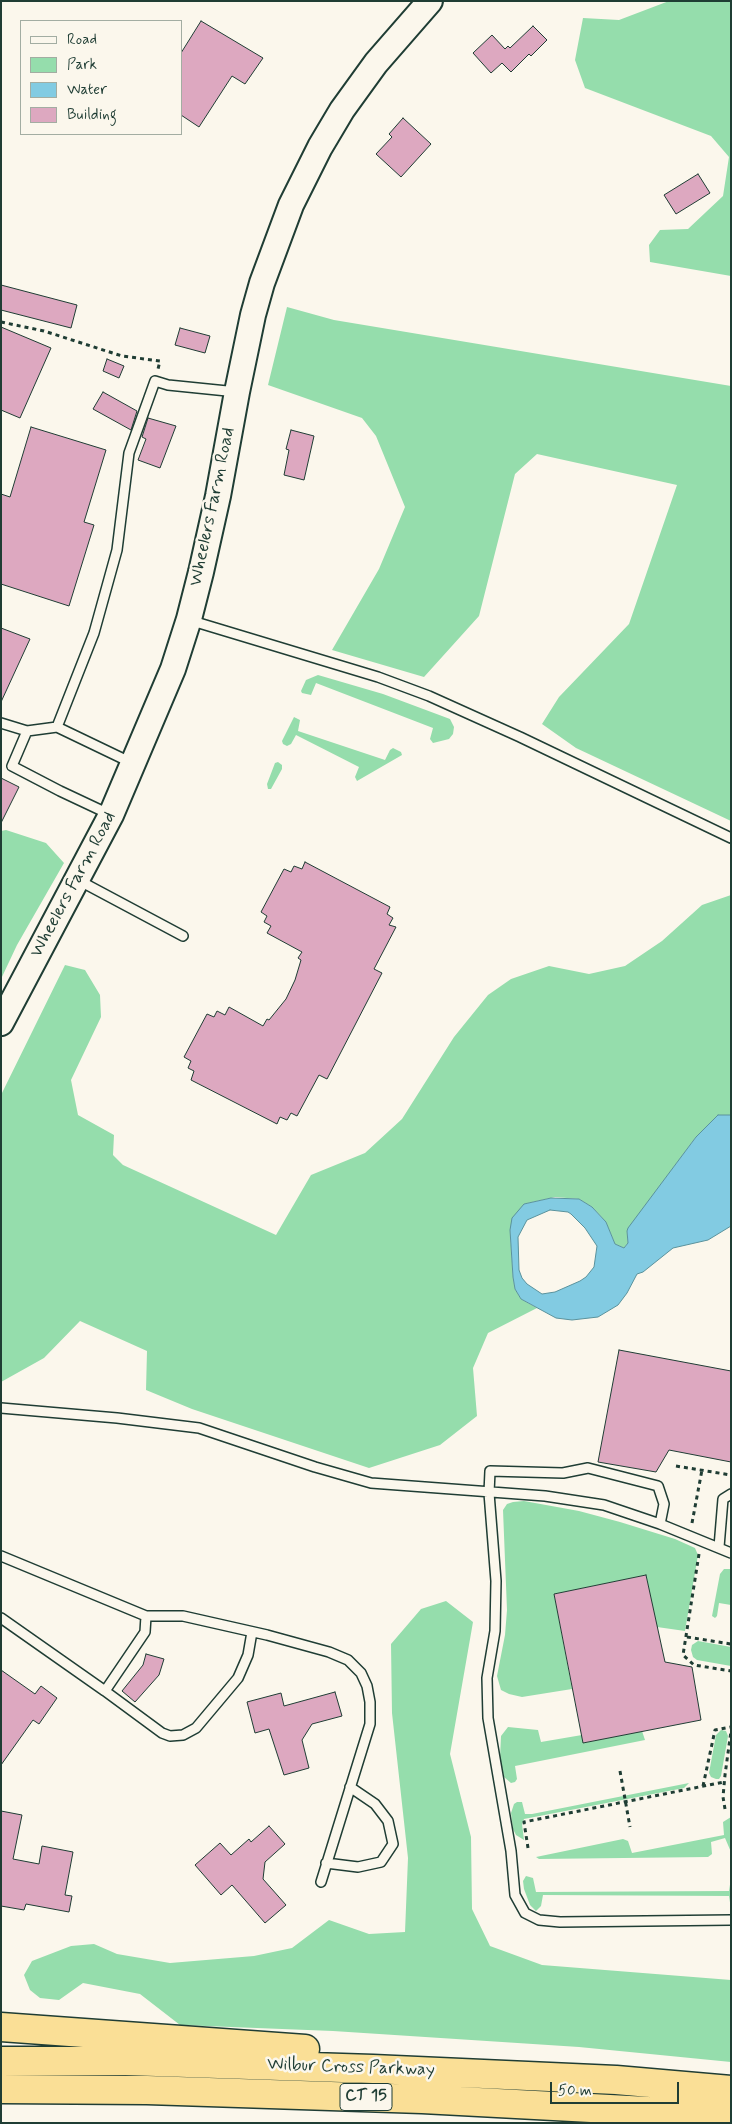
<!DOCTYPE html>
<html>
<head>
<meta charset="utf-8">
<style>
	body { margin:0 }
	#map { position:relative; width:732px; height:2124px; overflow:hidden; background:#fbf7ec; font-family:Mynerve,sans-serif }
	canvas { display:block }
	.frame { position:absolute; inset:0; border:2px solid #1f3d34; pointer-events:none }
	.legend { position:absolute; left:20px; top:20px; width:162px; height:115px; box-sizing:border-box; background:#fbf7ec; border:1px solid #a3ada2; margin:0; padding:6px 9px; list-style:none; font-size:15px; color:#1f3d34 }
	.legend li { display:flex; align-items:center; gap:10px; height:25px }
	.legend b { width:25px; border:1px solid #a3ada2 }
	.scale { position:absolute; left:550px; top:2082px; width:129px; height:22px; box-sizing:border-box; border:2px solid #1f3d34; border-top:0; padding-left:6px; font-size:15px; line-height:18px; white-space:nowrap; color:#1f3d34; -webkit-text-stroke:4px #fbf7ec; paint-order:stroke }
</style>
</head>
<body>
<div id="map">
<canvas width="732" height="2124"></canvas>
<div class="frame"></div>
<ul class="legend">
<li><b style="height:6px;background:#fbf7ec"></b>Road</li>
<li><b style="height:14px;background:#95ddac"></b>Park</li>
<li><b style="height:14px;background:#82cbe2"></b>Water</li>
<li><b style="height:14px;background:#dda8c0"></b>Building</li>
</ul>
<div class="scale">50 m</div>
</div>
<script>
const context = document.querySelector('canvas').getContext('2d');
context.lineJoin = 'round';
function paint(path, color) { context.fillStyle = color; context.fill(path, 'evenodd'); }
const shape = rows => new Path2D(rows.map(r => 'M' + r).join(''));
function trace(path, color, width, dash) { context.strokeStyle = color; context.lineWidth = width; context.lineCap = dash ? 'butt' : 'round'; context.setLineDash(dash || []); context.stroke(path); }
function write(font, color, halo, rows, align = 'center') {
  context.font = font + ' Mynerve,sans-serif'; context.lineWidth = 5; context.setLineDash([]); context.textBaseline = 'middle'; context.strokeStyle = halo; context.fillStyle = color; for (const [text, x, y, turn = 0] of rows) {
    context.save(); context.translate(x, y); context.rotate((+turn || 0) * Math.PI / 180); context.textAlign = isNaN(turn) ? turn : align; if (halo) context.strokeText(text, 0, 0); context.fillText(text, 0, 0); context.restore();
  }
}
paint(shape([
	[669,1,731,1,731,276,650,262,649,245,660,230,688,229,723,196,729,157,711,136,585,88,575,60,583,18,619,20],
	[287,307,334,320,731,386,731,821,576,748,542,724,559,697,629,624,677,485,537,454,515,474,479,616,424,677,332,650,379,569,405,507,376,436,362,418,268,385],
	[318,675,383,694,450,719,454,727,453,734,449,739,433,743,430,739,433,728,316,683,311,695,302,693,301,691,306,680],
	[294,717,300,720,298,731,385,760,390,750,393,748,401,752,402,755,357,781,355,777,359,767,296,735,291,744,287,746,283,744,282,741],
	[278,762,282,765,282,769,271,789,268,789,267,784,275,763],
	[6,830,46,843,64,863,17,945,1,979,1,831],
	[731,895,731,1115,718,1115,696,1137,627,1231,628,1243,624,1248,615,1244,606,1222,592,1207,579,1199,555,1197,524,1204,510,1230,513,1277,515,1289,521,1299,537,1308,488,1333,473,1368,477,1416,440,1445,369,1468,192,1409,146,1390,147,1351,80,1321,44,1358,1,1382,1,1095,65,965,85,970,100,995,101,1017,71,1080,78,1115,114,1135,113,1155,123,1165,276,1235,311,1175,365,1153,402,1119,454,1037,488,995,511,979,549,966,589,974,625,966,662,941,702,905],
	[524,1501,579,1511,620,1522,675,1539,695,1548,698,1555,685,1631,657,1627,646,1575,554,1594,572,1689,522,1697,509,1694,501,1690,497,1676,505,1635,507,1610,503,1510,507,1504,513,1502],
	[724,1569,731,1569,731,1605,719,1603,717,1616,715,1618,712,1616,720,1574],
	[446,1601,473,1622,450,1754,471,1837,472,1909,490,1946,542,1965,731,1980,731,2062,579,2047,333,2031,180,2025,140,1994,83,1983,59,2000,40,1998,30,1990,24,1975,32,1961,71,1946,94,1944,117,1954,170,1963,254,1956,292,1948,329,1920,369,1934,405,1932,408,1858,392,1713,391,1644,421,1609],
	[698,1641,731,1647,731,1666,697,1660,693,1657,691,1650,692,1645],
	[508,1727,538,1730,541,1742,582,1735,584,1743,642,1731,645,1740,515,1766,517,1779,515,1782,511,1783,504,1777,500,1758,501,1736],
	[721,1730,726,1731,728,1736,721,1776,719,1779,716,1779,711,1777,709,1773,716,1735],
	[689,1783,684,1788,524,1819,522,1824,524,1840,516,1835,513,1829,511,1813,514,1804,517,1802,522,1802,525,1814,532,1814],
	[731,1817,731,1852,725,1838,711,1842,712,1854,708,1857,539,1859,536,1857,623,1839,628,1841,632,1853,724,1835,723,1822],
	[526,1876,533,1878,536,1892,729,1891,731,1878,731,1909,729,1896,543,1895,541,1906,536,1911,530,1905,524,1889,523,1881]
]), '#95ddac');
const water = shape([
	[718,1115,731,1115,731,1226,708,1240,673,1248,643,1272,637,1274,627,1293,618,1305,598,1317,572,1320,556,1318,521,1299,515,1289,513,1277,510,1230,512,1218,524,1204,551,1198,579,1199,592,1207,606,1222,615,1244,624,1248,628,1243,627,1231,628,1228,696,1137,718,1115],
	[550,1210,568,1212,571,1214,585,1228,597,1246,594,1267,586,1277,580,1281,555,1292,542,1294,527,1284,522,1278,519,1270,518,1237,527,1220,550,1210]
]);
paint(water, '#82cbe2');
trace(water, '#5a929c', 1);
const building = shape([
	[201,21,263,58,245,84,232,76,199,127,181,115,181,53,201,21],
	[533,26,547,40,531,56,529,54,511,72,502,63,491,73,473,53,492,35,505,49,508,46,510,48,533,26],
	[403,118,431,144,401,177,376,154,392,137,389,134,403,118],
	[698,174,710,193,676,214,664,195,698,174],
	[1,285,77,305,71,328,1,310,1,285],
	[1,327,51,348,20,418,1,410,1,327],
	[180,328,210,336,205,353,175,345,180,328],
	[107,359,124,366,119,378,103,371,107,359],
	[103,392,137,411,131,430,93,409,103,392],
	[148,418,176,426,160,468,138,460,146,439,142,437,148,418],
	[31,427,106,450,84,522,94,525,69,606,1,584,1,494,10,497,31,427],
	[291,430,314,436,304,480,284,475,289,450,286,449,291,430],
	[1,628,30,639,1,702,1,628],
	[1,778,19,787,1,823,1,778],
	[305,862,390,907,387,914,393,918,389,925,396,927,374,969,382,973,327,1079,319,1075,297,1116,291,1113,287,1120,280,1117,277,1124,191,1080,194,1071,188,1068,191,1061,184,1057,207,1014,214,1017,217,1011,225,1015,229,1007,263,1026,267,1019,269,1020,286,999,295,980,301,960,298,958,302,952,267,933,271,926,264,922,267,916,261,912,284,869,291,872,294,866,302,869,305,862],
	[619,1350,731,1371,731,1462,669,1450,656,1472,598,1462,619,1350],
	[646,1575,665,1662,692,1667,701,1720,583,1743,554,1594,646,1575],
	[146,1654,164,1659,159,1675,135,1702,122,1691,143,1665,146,1654],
	[1,1670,35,1694,41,1686,57,1698,39,1724,33,1720,1,1765,1,1670],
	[335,1692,342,1716,312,1724,302,1740,309,1768,284,1775,269,1729,255,1733,247,1702,281,1693,284,1706,335,1692],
	[1,1811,22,1815,13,1859,39,1864,42,1846,73,1852,65,1895,72,1896,69,1912,26,1904,24,1910,1,1906,1,1811],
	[269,1826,285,1844,265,1862,263,1879,286,1905,265,1923,232,1885,221,1895,195,1865,220,1843,231,1855,249,1839,251,1842,269,1826]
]);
paint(building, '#dda8c0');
trace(building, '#1f3d34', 1);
const lane = shape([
	[189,620,378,677,429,696,520,737,731,838],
	[1,723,27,731,57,727],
	[27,731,12,766,60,791,111,815],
	[132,763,57,727,94,633,117,550,129,453,155,381,168,385,237,392],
	[78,880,183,936],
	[1,1408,117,1418,199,1428,315,1467,371,1483,545,1496,604,1505,660,1524,731,1553],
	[660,1524,664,1504,658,1486,588,1468,563,1473,490,1471,489,1493,496,1581,495,1631,487,1678,488,1718,511,1851,515,1895,525,1913,539,1920,560,1922,731,1920],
	[719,1547,723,1499,731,1494],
	[1,1556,146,1616,145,1632,105,1691,1,1618],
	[146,1616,183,1616,267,1635,329,1652,348,1660,361,1673,367,1686,370,1702,370,1724,321,1882],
	[105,1691,162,1733,170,1736,183,1735,196,1728,238,1678,248,1655,252,1632],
	[326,1863,358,1867,381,1862,393,1844,388,1821,375,1804,350,1787]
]);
const secondary = shape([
	[1,1023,111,815,173,669,189,619,201,572,218,496,237,392,253,315,262,283,291,205,320,147,342,110,376,63,430,1]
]);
const highway = shape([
	[1,2027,305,2049],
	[1,2061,126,2061,373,2069,616,2080,731,2090],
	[1,2089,147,2090,422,2099,666,2112,731,2117]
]);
trace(lane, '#1f3d34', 12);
trace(secondary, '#1f3d34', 28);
trace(highway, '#1f3d34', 31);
trace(shape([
	[1,322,44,331,122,356,160,361,158,369],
	[676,1466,731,1475],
	[692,1523,702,1470],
	[699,1554,683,1655,694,1665,731,1671],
	[687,1637,731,1644],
	[620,1771,630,1827],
	[703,1786,715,1730,731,1727],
	[725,1809,723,1797,725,1775,731,1731],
	[528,1848,524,1822,724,1782]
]), '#1f3d34', 3, [4, 4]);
trace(lane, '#fbf7ec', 9);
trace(secondary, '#fbf7ec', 24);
trace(highway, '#fadf96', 28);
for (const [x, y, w] of [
	[366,2097,52]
]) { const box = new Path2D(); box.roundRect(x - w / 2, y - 13.5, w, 27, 4); context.fillStyle = '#fbf7ec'; context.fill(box); trace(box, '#1f3d34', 1); }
write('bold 16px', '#1f3d34', null, [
	["CT 15",366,2097]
]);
write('18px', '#1f3d34', '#fbf7ec', [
	["Wheelers Farm Road",213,507,-78],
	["Wheelers Farm Road",74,885,-62],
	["Wilbur Cross Parkway",351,2068,2]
]);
</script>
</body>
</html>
